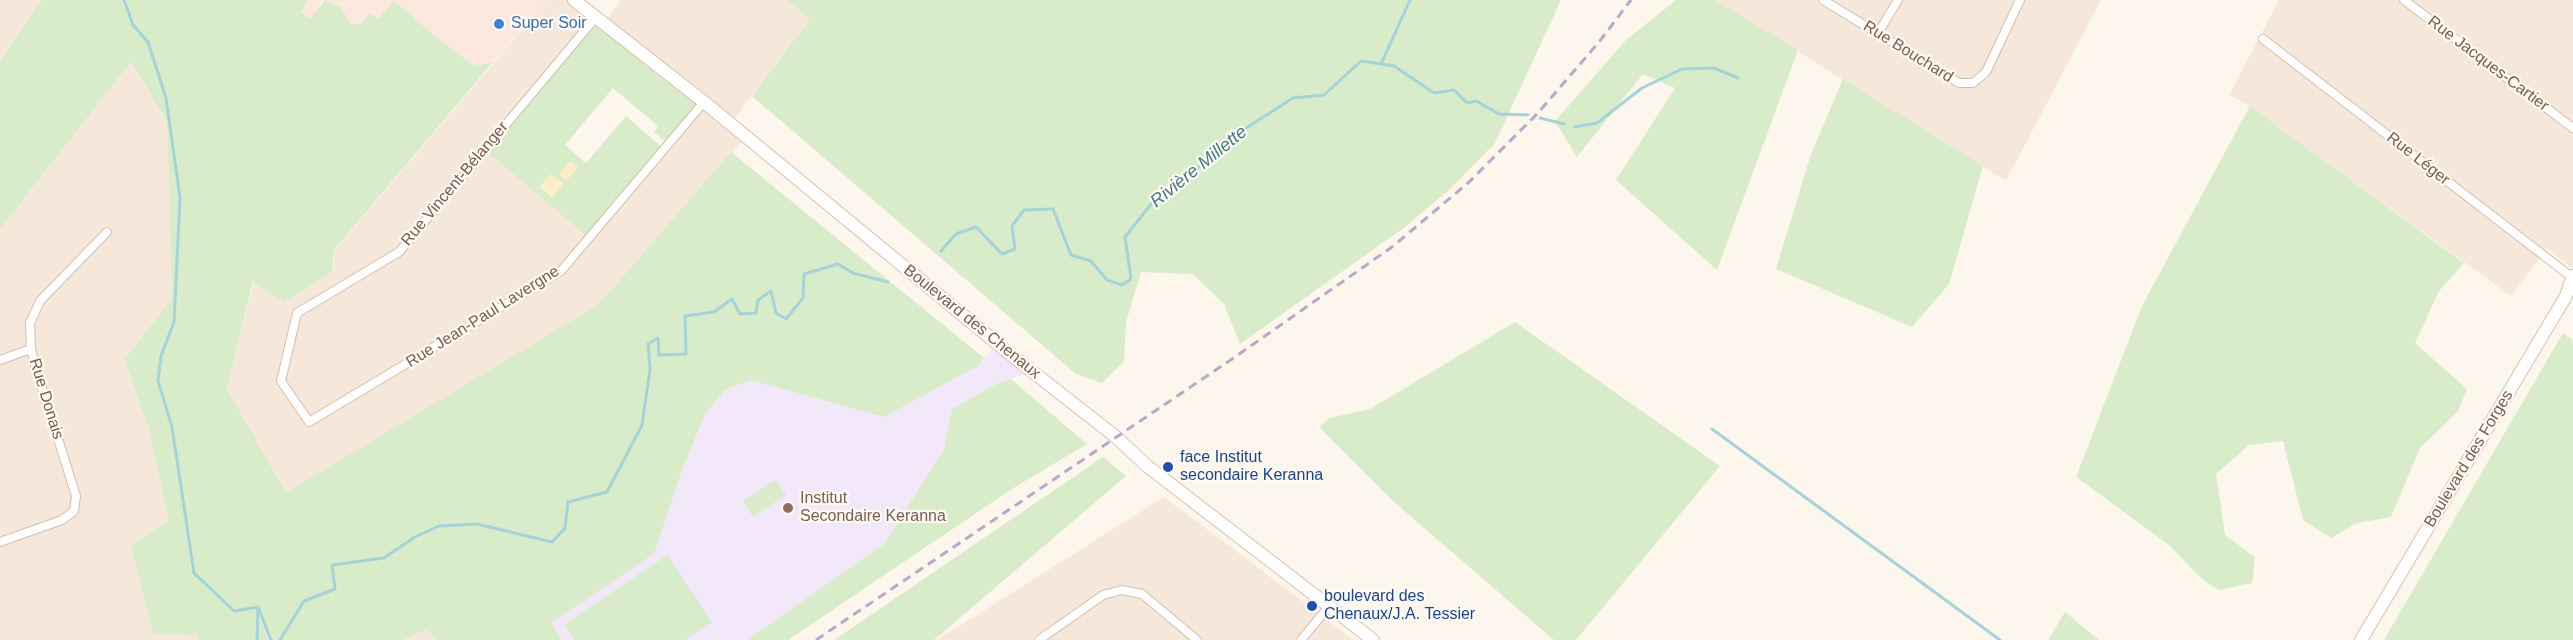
<!DOCTYPE html>
<html>
<head>
<meta charset="utf-8">
<style>
	body { margin:0 }
	canvas { display:block; background:#fdf6ec }
</style>
</head>
<body>
<canvas width="2573" height="640"></canvas>
<script>
const context = document.querySelector('canvas').getContext('2d');
context.lineJoin = 'round';
function paint(path, color) { context.fillStyle = color; context.fill(path, 'evenodd'); }
const shape = rows => new Path2D(rows.map(r => 'M' + r).join(''));
function trace(path, color, width, dash) { context.strokeStyle = color; context.lineWidth = width; context.lineCap = dash ? 'butt' : 'round'; context.setLineDash(dash || []); context.stroke(path); }
function write(font, color, halo, rows, align = 'center') {
  context.font = font + ' Helvetica,sans-serif'; context.lineWidth = 4.5; context.setLineDash([]); context.textBaseline = 'middle'; context.strokeStyle = halo; context.fillStyle = color; for (const [text, x, y, turn = 0] of rows) {
    context.save(); context.translate(x, y); context.rotate((+turn || 0) * Math.PI / 180); context.textAlign = isNaN(turn) ? turn : align; if (halo) context.strokeText(text, 0, 0); context.fillText(text, 0, 0); context.restore();
  }
}
paint(shape([
	[0,0,42,0,0,62],
	[547,0,574,0,596,17,538,85,589,238,704,102,604,23,621,0,787,0,811,18,731,123,746,136,599,304,286,494,227,389,254,280,334,267,334,251],
	[1715,0,2101,0,2006,181],
	[2279,0,2573,0,2573,269,2547,248,2511,296,2250,106,2229,95],
	[131,62,167,121,172,298,124,360,149,429,199,640,0,640,0,229],
	[1164,497,1354,640,937,640],
	[426,630,439,640,403,640]
]), '#f5e8da');
paint(shape([
	[308,0,323,0,311,18,301,12],
	[325,0,547,0,493,62,480,65,472,64,435,36,395,0,378,19,351,24,341,7]
]), '#fde8e0');
paint(shape([
	[995,345,1028,373,996,384,952,409,944,449,885,543,747,640,562,640,551,623,654,554,681,473,705,414,725,390,750,380,884,417,978,366]
]), '#f3e8fa');
paint(shape([
	[42,0,308,0,301,12,310,18,325,0,341,7,351,24,362,23,370,13,378,19,394,0,435,36,472,64,480,65,493,62,334,250,332,272,284,302,253,281,227,389,286,493,599,304,731,152,984,358,978,366,884,417,750,380,725,390,705,414,681,473,654,554,551,623,562,640,439,640,426,630,403,640,199,640,197,635,153,633,131,546,169,520,149,429,124,360,172,298,167,121,131,62,0,229,0,62],
	[787,0,1561,0,1495,143,1449,190,1405,227,1240,344,1224,304,1193,274,1141,272,1126,322,1124,361,1102,383,1076,374,752,96,810,19],
	[1676,0,1715,0,1798,50,1717,270,1616,180,1675,88,1643,74,1577,157,1555,121,1626,40],
	[596,17,704,102,668,144,654,132,658,126,613,88,565,145,586,163,626,116,664,149,589,238,484,149],
	[1843,79,1983,166,1949,284,1912,327,1776,269,1811,154],
	[2250,106,2464,263,2439,291,2415,343,2467,389,2458,411,2420,448,2391,517,2357,523,2331,538,2303,520,2283,441,2249,445,2216,474,2225,535,2255,557,2252,583,2220,590,2204,581,2169,545,2076,477,2142,306],
	[1515,322,1720,466,1576,640,1554,640,1394,502,1319,427,1330,418,1370,409],
	[2563,333,2573,341,2573,640,2384,640],
	[1011,379,1087,444,1015,487,788,640,747,640,885,543,944,449,952,409,996,384],
	[1103,457,1126,476,934,640,834,640],
	[775,480,786,495,753,517,743,501],
	[667,555,712,622,685,640,575,640,564,625],
	[2065,612,2099,640,2048,640]
]), '#d8ecc9');
paint(shape([
	[570,161,578,167,566,181,559,174],
	[551,174,564,184,552,198,539,187]
]), '#fcefc7');
trace(shape([
	[124,0,133,25,148,42,166,98,180,198,174,322,161,356,158,381,172,427,194,573,234,611,258,607],
	[1381,64,1394,66,1434,93,1454,90,1467,103,1476,101,1499,114,1528,115],
	[1540,118,1564,124],
	[1574,127,1597,123,1642,88,1682,69,1714,68,1738,78],
	[941,251,956,234,976,227,1002,254,1015,249,1012,226,1024,210,1053,209,1071,255,1091,261,1107,280,1122,285,1131,279,1125,237,1152,203,1180,178,1191,174,1229,139,1293,98,1324,95,1361,61,1381,64,1410,0],
	[1712,429,2000,640],
	[257,640,258,607,271,640],
	[280,640,304,601,335,589,332,565,384,558,415,537,439,526,477,524,552,542,565,528,568,502,607,492,642,425,650,369,648,344,658,338,659,355,686,354,685,316,714,312,732,299,740,314,756,313,758,300,771,291,776,313,786,319,803,298,804,274,838,264,853,273,888,282]
]), '#a5d3da', 3);
const street = shape([
	[1823,0,1959,83,1973,83,1986,72,2020,0],
	[2404,0,2573,128],
	[596,17,399,252,297,313,281,381,309,422,561,271,704,102],
	[1878,33,1898,0],
	[2263,39,2573,278],
	[0,360,31,349],
	[0,542,62,520,74,511,76,496,36,369,31,349,30,323,40,301,107,232],
	[1039,640,1103,595,1122,590,1142,594,1197,640],
	[1301,640,1330,605]
]);
const secondary = shape([
	[574,0,704,102,1010,354,1116,437,1147,466,1373,640],
	[2361,640,2566,296,2573,276]
]);
trace(street, '#d1beb0', 10);
trace(secondary, '#d6c0b0', 14);
trace(street, '#fff', 8);
trace(secondary, '#fff', 12);
trace(shape([
	[816,640,1235,357,1392,247,1468,183,1537,114,1599,42,1631,0]
]), '#b9a8c9', 3, [9, 6]);
for (const [x, y, r, color] of [
	[499,24,6,"#3f7fe0"],
	[1168,467,6,"#1a4fb4"],
	[788,508,6,"#8d6e63"],
	[1312,606,6,"#1a4fb4"]
]) { const dot = new Path2D(); dot.arc(x, y, r, 0, 2 * Math.PI); context.fillStyle = color; context.fill(dot); trace(dot, '#fffaf3', 2); }
write('16px', '#366cbe', '#fffaf3', [
	["Super Soir",511,24]
], 'left');
write('16px', '#7a5c4d', '#fffaf3', [
	["Rue Bouchard",1908,52,32],
	["Rue Jacques-Cartier",2488,64,37],
	["Rue Léger",2418,159,38],
	["Rue Vincent-Bélanger",455,184,-50],
	["Rue Jean-Paul Lavergne",483,317,-32],
	["Boulevard des Chenaux",972,322,39],
	["Rue Donais",46,399,73],
	["Boulevard des Forges",2469,459,-59]
]);
write('16px', '#164399', '#fffaf3', [
	["face Institut",1180,458],
	["secondaire Keranna",1180,476],
	["boulevard des",1324,597],
	["Chenaux/J.A. Tessier",1324,615]
], 'left');
write('16px', '#785e54', '#fffaf3', [
	["Institut",800,499],
	["Secondaire Keranna",800,517]
], 'left');
write('italic 18px', '#437c86', '#fffaf3', [
	["Rivière Millette",1199,167,-39]
]);
</script>
</body>
</html>
